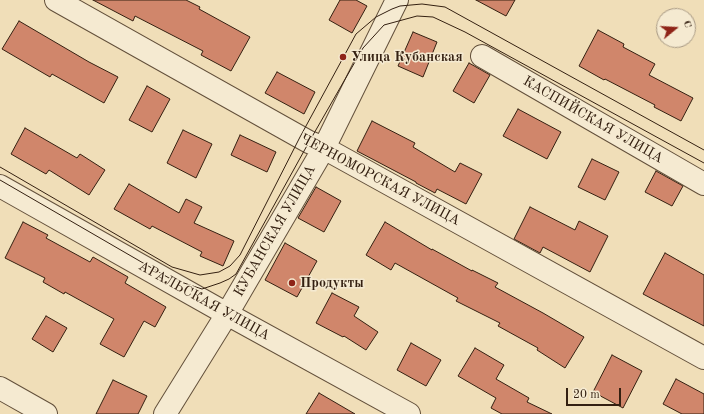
<!DOCTYPE html>
<html>
<head>
<meta charset="utf-8">
<style>
	body { margin:0 }
	#map { position:relative; width:704px; height:414px; overflow:hidden; background:#f0deb8; font-family:"Old Standard TT",serif }
	canvas { display:block }
	.north { position:absolute; left:656px; top:8px; width:40px; height:40px; box-sizing:border-box; background:#f5ead1; border:1px solid #a89984; border-radius:50%; rotate:72deg; font-size:11px; font-weight:700; line-height:16px; text-align:center; color:#342011 }
	.north::after { content:''; display:block; margin:auto; width:14px; height:18px; background:#8f2418; clip-path:polygon(50% 0,100% 100%,50% 72%,0 100%) }
	.scale { position:absolute; left:566px; top:388px; width:55px; height:18px; box-sizing:border-box; border:2px solid #342011; border-top:0; padding-left:5px; font-size:12px; line-height:14px; white-space:nowrap; color:#342011; -webkit-text-stroke:3px #f5ead1; paint-order:stroke }
</style>
</head>
<body>
<div id="map">
<canvas width="704" height="414"></canvas>
<div class="north">С</div>
<div class="scale">20 m</div>
</div>
<script>
const context = document.querySelector('canvas').getContext('2d');
context.lineJoin = 'round';
function paint(path, color) { context.fillStyle = color; context.fill(path, 'evenodd'); }
const shape = rows => new Path2D(rows.map(r => 'M' + r).join(''));
function trace(path, color, width, dash) { context.strokeStyle = color; context.lineWidth = width; context.lineCap = dash ? 'butt' : 'round'; context.setLineDash(dash || []); context.stroke(path); }
function write(font, color, halo, rows, align = 'center') {
  context.font = font + ' "Old Standard TT",serif'; context.lineWidth = 3; context.setLineDash([]); context.textBaseline = 'middle'; context.strokeStyle = halo; context.fillStyle = color; for (const [text, x, y, turn = 0] of rows) {
    context.save(); context.translate(x, y); context.rotate((+turn || 0) * Math.PI / 180); context.textAlign = isNaN(turn) ? turn : align; if (halo) context.strokeText(text, 0, 0); context.fillText(text, 0, 0); context.restore();
  }
}
const building = shape([
	[93,0,186,0,200,7,199,9,250,37,231,71,201,55,203,51,135,16,133,21,93,0],
	[340,0,356,0,367,6,352,33,329,20,340,0],
	[476,0,515,0,506,16,476,0],
	[19,21,89,62,118,77,104,103,52,74,50,77,2,49,19,21],
	[598,30,624,44,623,47,655,64,649,75,693,98,681,121,654,107,655,105,605,79,604,80,579,66,598,30],
	[413,32,437,42,423,77,398,66,413,32],
	[469,63,490,75,474,103,453,91,469,63],
	[277,72,315,92,304,114,265,93,277,72],
	[147,86,170,99,152,132,129,120,147,86],
	[518,109,561,132,547,159,503,136,518,109],
	[372,121,415,143,413,147,455,172,460,163,482,174,466,204,437,189,435,193,416,183,416,182,357,151,372,121],
	[25,128,77,158,80,154,105,170,89,195,49,170,46,174,11,154,25,128],
	[183,130,212,144,196,178,167,163,183,130],
	[240,135,276,152,267,172,231,155,240,135],
	[592,159,619,172,605,200,578,187,592,159],
	[656,171,683,186,672,206,645,192,656,171],
	[129,184,179,213,186,199,202,207,194,223,234,241,223,266,200,256,202,252,152,226,150,229,114,209,129,184],
	[316,187,341,201,324,232,298,218,316,187],
	[530,207,575,230,579,221,608,236,590,272,543,247,540,253,514,239,530,207],
	[23,222,48,235,46,238,90,262,93,257,128,277,125,283,166,307,155,327,144,321,124,357,100,344,114,319,65,292,64,294,43,282,45,278,5,258,23,222],
	[385,222,432,250,432,249,472,271,472,270,498,283,495,287,543,313,584,337,565,368,537,350,538,348,498,326,500,323,456,301,458,298,395,263,391,270,366,255,385,222],
	[285,243,317,261,297,297,265,280,285,243],
	[665,253,704,275,704,326,643,294,665,253],
	[332,293,359,307,354,316,378,332,366,350,344,336,343,337,316,323,332,293],
	[46,316,67,328,53,352,32,339,46,316],
	[411,343,441,360,426,386,397,370,411,343],
	[475,348,504,365,496,379,529,398,527,402,552,414,502,414,491,408,496,398,458,376,475,348],
	[612,355,642,371,623,408,593,392,612,355],
	[676,379,704,394,704,414,682,414,663,404,676,379],
	[113,380,147,396,138,414,96,414,113,380],
	[319,393,355,414,306,414,319,393]
]);
paint(building, '#d0866b');
trace(building, '#342011', 1);
const minor = shape([
	[56,0,300,137,309,142,324,148,704,358],
	[482,56,704,184],
	[0,186,227,314,409,414],
	[0,388,46,414],
	[165,414,227,314,324,148,397,0]
]);
trace(minor, '#63503b', 24);
trace(minor, '#f5ead1', 22);
trace(shape([
	[0,167,172,267,200,275,219,272,230,266,240,255,300,137,356,34,376,17,392,9,400,6,422,4,445,7,704,150],
	[0,180,169,278,202,289,220,283,229,279,236,274,309,142,363,48,384,25,417,16,433,17,465,32,704,163]
]), '#342011', 1);
for (const [x, y, r, color] of [
	[343,57,4,"#8f2418"],
	[292,283,4,"#8f2418"]
]) { const dot = new Path2D(); dot.arc(x, y, r, 0, 2 * Math.PI); context.fillStyle = color; context.fill(dot); trace(dot, '#f5ead1', 1.5); }
write('bold 14px', '#342011', '#f5ead1', [
	["Улица Кубанская",351,57],
	["Продукты",300,283]
], 'left');
write('14px', '#342011', '#f5ead1', [
	["КАСПИЙСКАЯ УЛИЦА",593,120,30],
	["ЧЕРНОМОРСКАЯ УЛИЦА",380,180,28],
	["КУБАНСКАЯ УЛИЦА",275,231,-60],
	["АРАЛЬСКАЯ УЛИЦА",204,301,29]
]);
</script>
</body>
</html>
